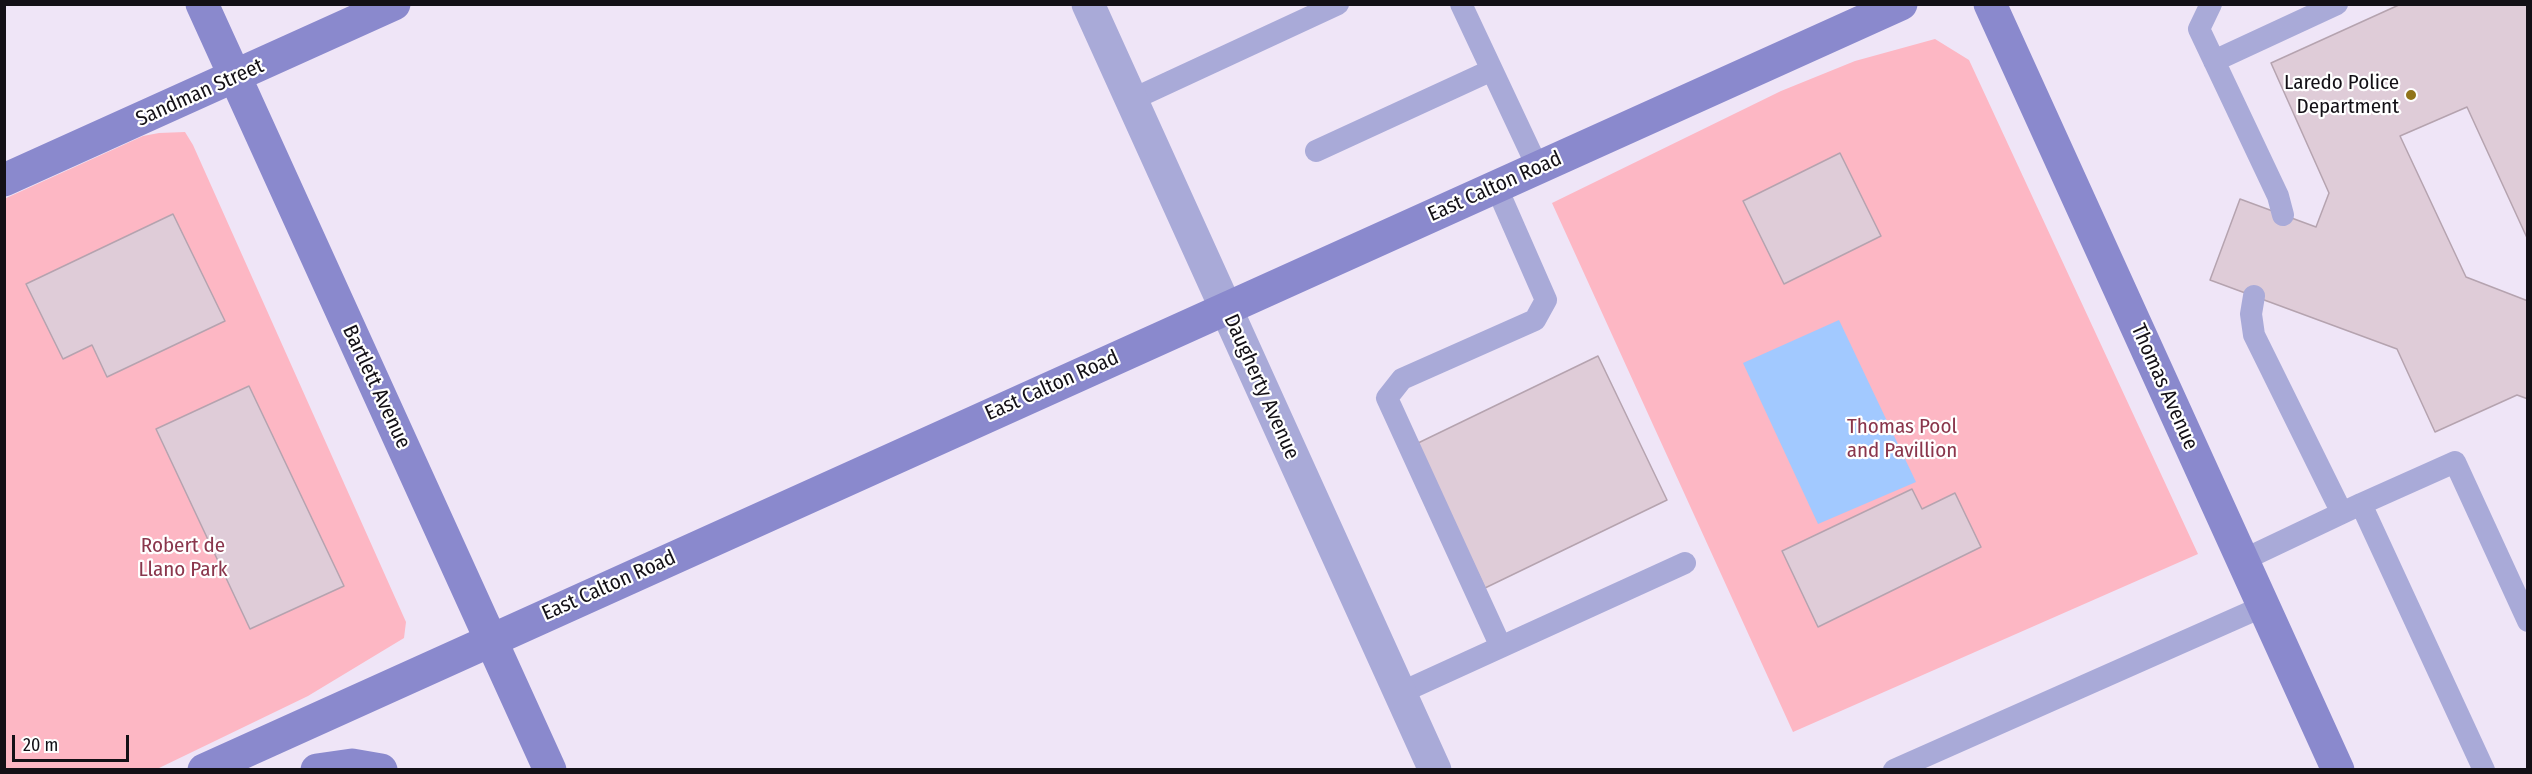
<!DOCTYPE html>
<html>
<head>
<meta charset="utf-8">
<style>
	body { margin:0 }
	#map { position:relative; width:2532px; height:774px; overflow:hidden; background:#efe5f7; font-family:"Fira Sans Condensed",sans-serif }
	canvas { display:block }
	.frame { position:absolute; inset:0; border:6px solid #131016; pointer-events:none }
	.scale { position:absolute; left:12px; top:735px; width:117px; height:27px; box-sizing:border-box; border:3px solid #131016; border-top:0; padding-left:8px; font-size:18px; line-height:21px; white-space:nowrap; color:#131016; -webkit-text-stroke:4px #fff; paint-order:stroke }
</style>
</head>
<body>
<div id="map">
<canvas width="2532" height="774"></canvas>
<div class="frame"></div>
<div class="scale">20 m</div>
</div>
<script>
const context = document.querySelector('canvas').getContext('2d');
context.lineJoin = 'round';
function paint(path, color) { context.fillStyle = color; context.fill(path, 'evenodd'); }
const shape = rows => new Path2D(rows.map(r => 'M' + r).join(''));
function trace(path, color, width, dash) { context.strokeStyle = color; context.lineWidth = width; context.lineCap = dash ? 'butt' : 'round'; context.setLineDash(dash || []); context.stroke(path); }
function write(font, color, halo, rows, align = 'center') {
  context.font = font + ' "Fira Sans Condensed",sans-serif'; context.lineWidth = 4.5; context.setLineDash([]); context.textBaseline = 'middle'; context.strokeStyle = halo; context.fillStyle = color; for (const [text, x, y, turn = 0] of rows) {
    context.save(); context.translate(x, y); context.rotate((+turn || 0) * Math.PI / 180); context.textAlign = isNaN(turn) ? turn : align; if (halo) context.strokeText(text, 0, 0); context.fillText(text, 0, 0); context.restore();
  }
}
paint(shape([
	[1935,39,1969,60,2198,554,1793,732,1552,203,1781,91,1855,61],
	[185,132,193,145,406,622,404,638,308,696,157,769,5,769,4,199,143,136,159,133]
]), '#fdb7c4');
paint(shape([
	[1839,320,1916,482,1818,524,1743,363]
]), '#a2c9ff');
const building = shape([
	[2401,4,2528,4,2528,240,2467,107,2400,136,2466,277,2528,301,2528,399,2517,395,2435,432,2397,349,2210,280,2240,199,2316,227,2329,193,2271,63,2401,4],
	[1840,153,1881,236,1784,284,1743,201,1840,153],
	[173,214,225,321,107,377,92,345,63,359,26,284,173,214],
	[1598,356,1667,500,1485,588,1416,444,1598,356],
	[249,386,344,586,250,629,156,429,249,386],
	[1912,489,1922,509,1955,493,1981,547,1818,627,1782,551,1912,489]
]);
paint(building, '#dfccd8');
trace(building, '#b5a3af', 1.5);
trace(shape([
	[1461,4,1538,168],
	[2211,4,2199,29,2278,196,2283,215],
	[2214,61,2337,4],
	[1131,100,1338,4],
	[1316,151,1492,70],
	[1496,186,1546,300,1535,320,1402,379,1387,398,1501,647],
	[2254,296,2251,314,2254,335,2342,513],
	[2361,504,2455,462,2528,621],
	[2243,560,2361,504,2484,770],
	[1400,693,1685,563],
	[1894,770,2264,606]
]), '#a9aad8', 22);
trace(shape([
	[1088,4,1435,770]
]), '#a9aad8', 33);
trace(shape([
	[202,4,550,770],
	[1990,4,2338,770],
	[4,180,394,4],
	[204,770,1901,4],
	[317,770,352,765,381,770]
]), '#8a89cd', 33);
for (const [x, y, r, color] of [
	[2411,95,6,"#917419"]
]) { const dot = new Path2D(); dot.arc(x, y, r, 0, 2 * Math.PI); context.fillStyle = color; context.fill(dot); trace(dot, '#fff', 2); }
write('21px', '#131016', '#fff', [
	["Laredo Police",2399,83],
	["Department",2399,107]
], 'right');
write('21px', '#131016', '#fff', [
	["Sandman Street",200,93,-24],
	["East Calton Road",1495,187,-24],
	["East Calton Road",1052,386,-24],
	["Bartlett Avenue",376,387,65],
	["Daugherty Avenue",1261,387,66],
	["Thomas Avenue",2164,387,66],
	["East Calton Road",609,586,-24]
]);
write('21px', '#8a364c', '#fff', [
	["Thomas Pool",1902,427],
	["and Pavillion",1902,451],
	["Robert de",183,546],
	["Llano Park",183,570]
]);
</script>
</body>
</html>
